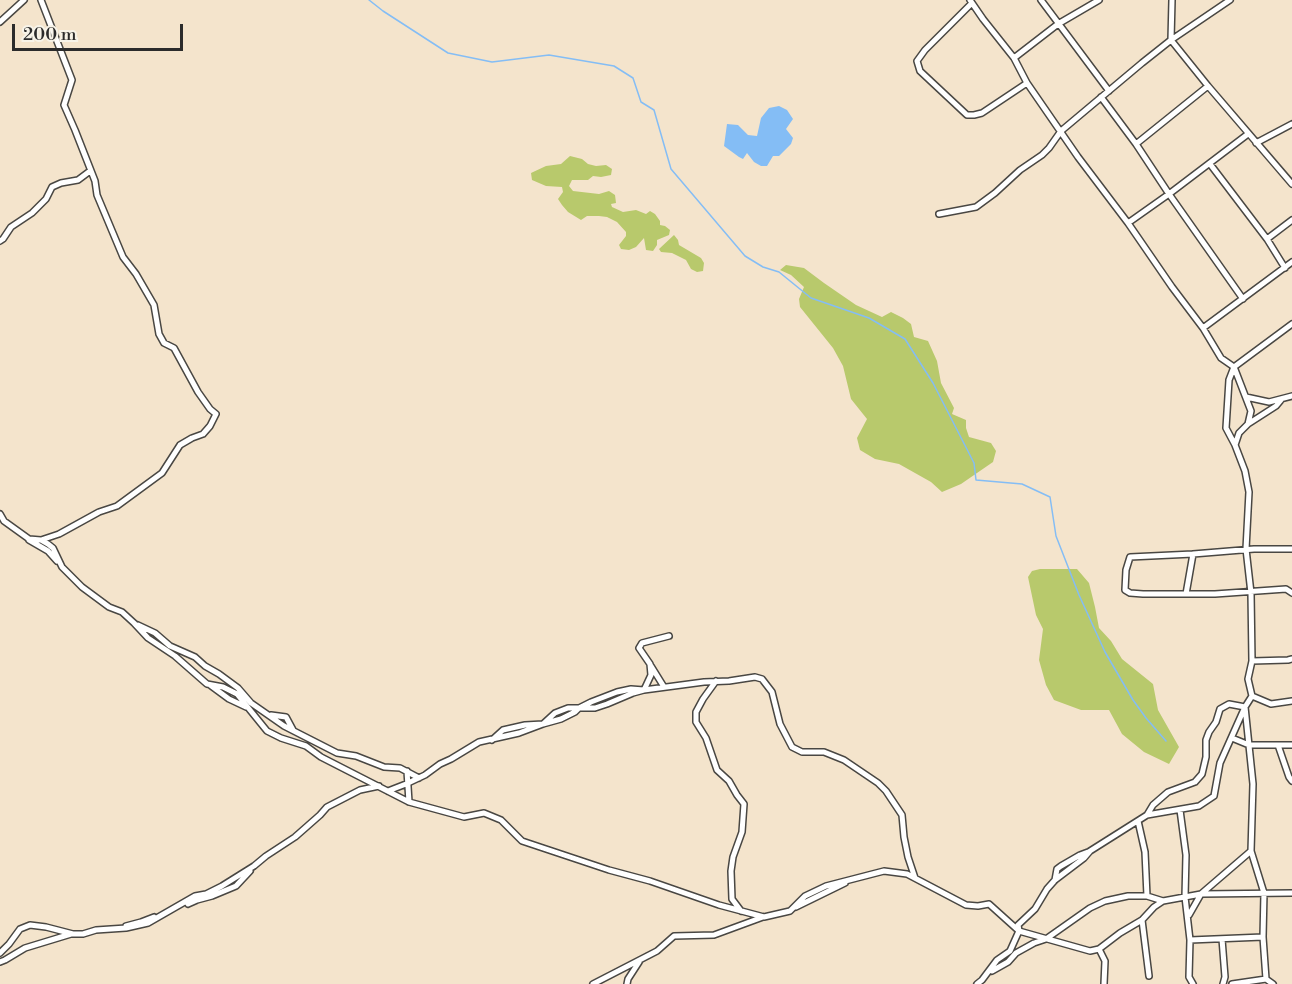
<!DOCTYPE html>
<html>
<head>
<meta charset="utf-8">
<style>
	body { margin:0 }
	#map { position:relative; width:1292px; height:984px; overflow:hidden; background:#f4e4cc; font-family:"Libre Bodoni",serif }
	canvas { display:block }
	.scale { position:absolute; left:12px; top:24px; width:171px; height:27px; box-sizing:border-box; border:3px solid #2b2b2b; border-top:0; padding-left:8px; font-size:18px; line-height:21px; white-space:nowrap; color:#2b2b2b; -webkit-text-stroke:4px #f7f3e8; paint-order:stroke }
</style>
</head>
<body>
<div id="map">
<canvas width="1292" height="984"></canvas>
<div class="scale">200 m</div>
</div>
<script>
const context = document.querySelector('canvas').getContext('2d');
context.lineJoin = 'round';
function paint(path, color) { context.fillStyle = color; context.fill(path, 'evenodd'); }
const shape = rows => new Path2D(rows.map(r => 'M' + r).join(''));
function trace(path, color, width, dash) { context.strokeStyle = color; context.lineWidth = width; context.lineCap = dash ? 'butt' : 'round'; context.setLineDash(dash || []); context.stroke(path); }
paint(shape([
	[570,156,582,159,588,164,596,166,606,165,612,169,611,175,601,177,593,176,588,180,572,180,569,186,573,191,599,194,609,191,615,195,616,203,611,204,612,207,623,212,636,210,646,214,650,211,655,214,660,221,660,225,665,226,670,230,669,235,657,240,657,245,653,251,646,250,644,238,636,247,629,250,621,249,619,245,626,236,626,232,617,222,607,217,599,216,587,216,581,220,568,212,562,205,558,199,563,192,562,187,546,186,532,180,531,173,546,166,561,164],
	[674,235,678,240,679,245,701,258,704,263,703,271,697,272,691,269,686,260,672,253,661,252,659,249],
	[786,265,804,268,824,283,856,305,882,317,891,312,903,318,911,324,914,337,928,341,937,361,941,383,954,408,952,414,966,420,966,428,969,437,991,443,996,451,993,462,961,484,942,492,931,482,899,464,875,459,860,450,857,438,867,419,851,399,843,366,833,348,800,307,799,299,804,287,791,275,780,270],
	[1040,569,1077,569,1089,583,1095,607,1099,628,1111,641,1122,659,1153,684,1158,710,1179,747,1169,764,1144,752,1122,734,1109,710,1081,710,1054,700,1046,685,1039,660,1043,629,1036,615,1028,577,1032,571]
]), '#b8c96c');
paint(shape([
	[779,106,787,110,793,119,786,129,793,138,791,144,779,156,773,156,767,166,761,166,754,162,747,153,743,159,739,157,724,146,727,124,738,125,748,135,757,136,761,118,769,108]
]), '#84bdf5');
trace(shape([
	[369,0,383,11,448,53,492,62,549,55,614,66,633,78,641,102,654,110,671,169,745,256,763,267,779,272,811,298,869,318,905,339,933,383,974,463,976,480,1022,484,1050,497,1056,536,1079,595,1105,652,1133,700,1146,718,1166,741]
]), '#84bdf5', 1.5);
const street = shape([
	[970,0,983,19,1014,58,1027,83,1078,157,1128,223,1172,287,1203,328,1221,358,1234,367,1251,411,1248,424,1239,433,1235,445,1245,471,1249,492,1246,549,1251,593,1252,661,1248,679,1252,696,1245,707,1220,763,1214,796,1199,806,1147,815,1090,851,1084,858,1055,880,1047,889,1035,909,1018,925,1019,931,1010,951,997,960,982,980,977,984],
	[1041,0,1109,91],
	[1172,0,1171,40,1208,86,1292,184],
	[972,3,925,50,917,61,920,71,967,115,974,115,982,113,1027,83],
	[0,22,24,0],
	[1014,58,1058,24,1099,0],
	[1101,97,1136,144,1169,194,1243,299],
	[1256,143,1292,124],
	[1136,144,1208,86],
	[1210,164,1267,239,1285,268],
	[939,214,976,207,995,193,1020,170,1042,155,1049,148,1061,131,1142,63,1171,40,1230,0],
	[1128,223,1169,194,1248,134],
	[1267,239,1292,220],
	[0,241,3,239,11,227,32,213,46,199,52,187,61,183,78,180,90,171],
	[1203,328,1292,262],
	[1246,397,1269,402,1292,396],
	[1248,424,1276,406,1281,400],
	[1235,445,1226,428,1229,380,1234,367,1292,324],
	[0,514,4,521,29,539,41,540,48,544,53,548,62,567,82,587,109,607,122,612,134,623,148,638,175,656,207,684,223,687,237,694,267,731,281,738,306,746,321,757,409,802,464,817,484,813,501,820,522,841,609,870,650,881,719,905,764,917,790,911,805,896,826,886,884,871,907,874,966,905,978,906,989,904,1019,931,1090,951,1099,949,1120,933,1142,920,1154,907,1163,901,1201,894,1292,893],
	[29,540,48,551,57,561],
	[41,540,59,534,99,512,117,506,162,473,180,445,192,438,203,434,210,426,216,414,210,409,198,392,174,348,164,343,159,334,154,305,136,274,123,257,97,195,95,181,75,130,64,105,72,80,41,0],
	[1292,549,1254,549,1193,554,1130,557,1126,570,1125,590,1130,593,1143,594,1215,594,1286,589,1292,593],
	[1186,594,1193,554],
	[138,625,155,633,170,646,195,657,205,666,219,674,238,688,251,703,284,726,337,753,356,756,384,767,400,768,419,778],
	[1252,661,1288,660,1292,659],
	[651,666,664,687],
	[716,681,703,699,696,712,696,722,706,738,717,770,729,781,737,795,744,804,742,832,733,857,731,871,732,899,741,911],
	[210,685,229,699,246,707],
	[1252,696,1271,704,1292,701],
	[271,715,286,717,293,730],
	[1232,738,1249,745,1292,745],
	[492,740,503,730,525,725,543,724,561,719,575,712,579,708,591,702,617,692,631,689,644,690,704,682,729,681,755,677,762,679,772,692,780,724,792,747,802,752,824,752,844,760,878,783,886,791,902,815,904,837,908,857,915,878],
	[1278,745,1289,777,1292,781],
	[407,771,409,802],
	[388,791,406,784,425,775,440,764,451,759,479,742,519,733,543,724,555,713,568,708,595,708,607,704,633,693,644,690,651,675,650,664,639,648,642,643,669,636],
	[1180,810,1186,855,1185,897,1190,940,1189,977,1193,984],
	[1147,815,1153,805,1168,792,1195,782,1202,774,1206,757,1206,740,1209,732,1216,722,1220,709,1229,704,1245,707,1253,784,1251,851,1264,893,1263,937,1266,979],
	[1138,821,1145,852,1147,896],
	[1055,880,1057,869,1061,866,1080,855,1088,852],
	[188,904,197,900,212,896,236,886,250,871],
	[796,907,845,883],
	[1189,915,1201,894,1251,851],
	[1142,920,1149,976],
	[126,926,141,922,154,917],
	[1222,939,1225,977,1223,984],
	[1190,940,1263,937],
	[1099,949,1105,961,1104,984],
	[0,953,9,944,20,929,30,925,46,927,73,934,83,934,96,930,126,928,148,923,195,896,206,894,222,886,254,866,266,856,295,837,320,815,327,807,360,790,379,786],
	[0,962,5,960,25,948,71,934],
	[992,971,1008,962,1016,953,1034,943,1046,939,1090,908,1105,901,1128,896,1147,896,1163,901],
	[593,984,657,951,674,936,714,935,763,917],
	[627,984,628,979,639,962],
	[1232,984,1266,979,1273,984]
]);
trace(street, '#494743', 8);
trace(street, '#fff', 5);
</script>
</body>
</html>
